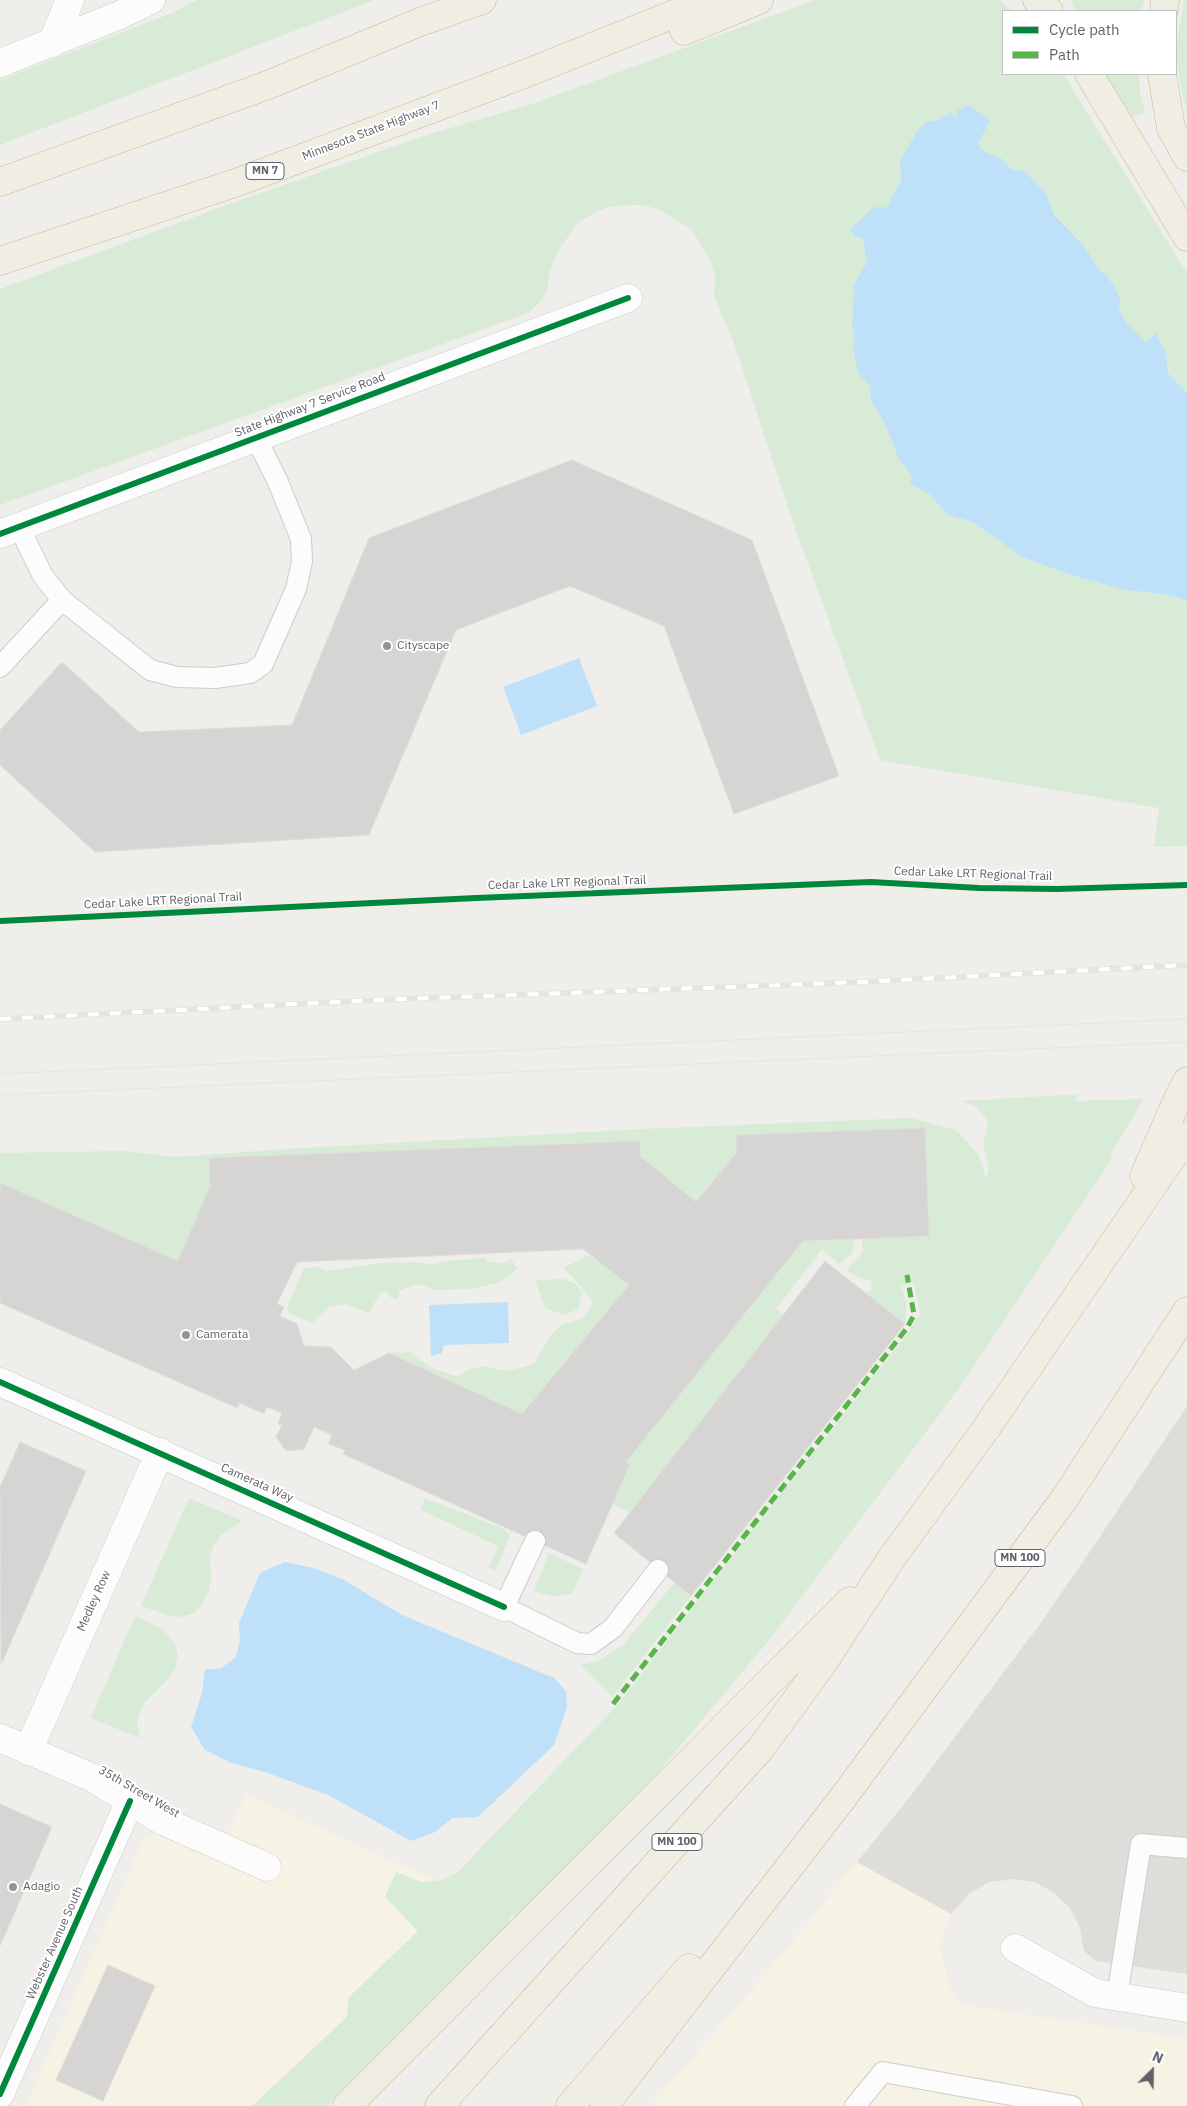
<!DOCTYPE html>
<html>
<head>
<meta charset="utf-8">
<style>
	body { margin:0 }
	#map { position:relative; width:1187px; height:2106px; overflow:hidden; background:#efeeea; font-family:"IBM Plex Sans",sans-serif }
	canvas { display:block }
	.legend { position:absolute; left:1002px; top:10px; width:175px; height:65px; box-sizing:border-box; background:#fff; border:1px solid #bfc1c3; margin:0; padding:6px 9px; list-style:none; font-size:15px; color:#5f6368 }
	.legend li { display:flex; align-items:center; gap:10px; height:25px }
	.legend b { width:25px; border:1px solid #bfc1c3 }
	.north { position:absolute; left:1127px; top:2046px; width:50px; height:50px; -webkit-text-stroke:4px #fff; paint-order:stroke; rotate:23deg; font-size:14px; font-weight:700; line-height:20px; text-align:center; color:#5f6368 }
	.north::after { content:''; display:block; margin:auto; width:18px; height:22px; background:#5f6368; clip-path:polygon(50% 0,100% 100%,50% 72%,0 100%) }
</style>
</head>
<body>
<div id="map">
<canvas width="1187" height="2106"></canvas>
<ul class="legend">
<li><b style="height:6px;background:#00873e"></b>Cycle path</li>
<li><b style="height:6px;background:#58b549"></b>Path</li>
</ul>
<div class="north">N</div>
</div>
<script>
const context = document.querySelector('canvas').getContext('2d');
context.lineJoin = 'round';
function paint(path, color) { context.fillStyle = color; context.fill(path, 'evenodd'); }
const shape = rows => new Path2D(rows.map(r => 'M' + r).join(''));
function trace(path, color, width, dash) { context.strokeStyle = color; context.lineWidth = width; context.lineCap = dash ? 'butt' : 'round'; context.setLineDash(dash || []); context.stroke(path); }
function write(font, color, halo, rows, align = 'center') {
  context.font = font + ' "IBM Plex Sans",sans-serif'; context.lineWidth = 4; context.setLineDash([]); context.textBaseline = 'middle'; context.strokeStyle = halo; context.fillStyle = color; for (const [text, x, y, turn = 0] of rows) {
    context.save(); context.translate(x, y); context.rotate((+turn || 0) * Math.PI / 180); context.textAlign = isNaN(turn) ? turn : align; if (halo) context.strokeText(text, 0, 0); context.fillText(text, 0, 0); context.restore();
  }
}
paint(shape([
	[246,1795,474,1898,252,2106,26,2106,143,1841,150,1836,157,1834,217,1860],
	[857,1862,951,1914,941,1939,941,1952,948,1984,955,1998,961,2005,1187,2039,1187,2106,651,2106,783,1954]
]), '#f7f3e4');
paint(shape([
	[1187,1406,1187,1974,1096,1961,1084,1951,1080,1928,1069,1907,1053,1892,1034,1882,1015,1879,989,1882,969,1894,951,1914,857,1862,909,1798,1040,1624,1091,1550]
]), '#dfddda');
paint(shape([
	[197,0,374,0,0,145,0,80,172,13],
	[815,0,1000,0,1012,11,1003,11,1003,74,1063,74,1187,273,1187,393,1168,373,1166,353,1156,333,1146,342,1127,324,1118,307,1108,277,1098,268,1085,247,1054,213,1047,195,1026,172,1011,169,1001,158,986,153,951,112,941,119,926,122,917,131,900,161,901,180,886,208,862,237,867,262,854,284,852,324,854,333,853,349,858,373,870,386,871,402,884,422,899,460,912,476,910,484,929,494,948,515,973,522,1022,557,1074,576,1125,590,1171,595,1187,601,1187,846,1154,847,1159,808,880,760,791,517,734,343,714,296,715,276,710,260,692,230,660,210,644,205,628,205,607,207,578,222,559,250,550,270,547,289,542,300,528,313,0,505,0,289,235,202,430,134,532,104],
	[1072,0,1144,0,1141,11,1075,11],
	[1184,0,1187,0,1187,112,1180,84,1177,57,1178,36],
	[1105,74,1139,74,1140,93,1145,113,1130,117],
	[1079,1094,1075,1101,1144,1099,1110,1155,1113,1157,960,1387,774,1634,628,1808,519,1922,512,1915,509,1920,515,1925,328,2106,252,2106,347,2017,348,1998,418,1931,386,1898,386,1894,396,1872,422,1882,442,1880,458,1872,619,1703,739,1547,904,1338,920,1314,914,1283,901,1286,907,1305,905,1324,867,1295,868,1291,872,1290,871,1281,856,1276,848,1271,850,1265,863,1252,862,1239,929,1236,925,1128,737,1135,737,1152,696,1202,640,1156,639,1141,209,1158,210,1186,178,1261,0,1183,0,1153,125,1151,175,1157,286,1149,641,1129,911,1118,956,1130,979,1155,986,1179,989,1170,983,1143,987,1130,987,1119,976,1107,963,1101],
	[855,1239,851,1254,839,1264,822,1249,776,1309,783,1315,630,1512,612,1504,630,1464,626,1462,803,1241],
	[588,1255,609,1268,629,1285,522,1414,389,1353,410,1352,433,1369,457,1376,471,1369,483,1366,507,1371,534,1364,549,1338,561,1325,584,1318,593,1301,564,1268],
	[486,1258,487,1262,504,1263,511,1259,517,1269,498,1283,472,1289,436,1290,418,1284,400,1290,398,1300,391,1298,387,1291,380,1293,369,1313,346,1304,330,1306,312,1323,289,1313,287,1308,304,1268,318,1267,326,1271,381,1263,417,1262,431,1265,447,1261],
	[564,1279,576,1284,582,1293,578,1309,565,1315,545,1308,535,1280],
	[189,1498,242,1521,221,1535,213,1547,210,1557,211,1579,209,1591,202,1605,194,1613,180,1617,171,1616,141,1606],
	[425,1498,504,1529,510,1536,495,1571,489,1568,498,1546,421,1510],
	[549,1553,583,1569,572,1594,551,1596,534,1591],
	[674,1583,691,1596,612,1697,580,1665,598,1661,623,1645],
	[135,1616,163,1629,175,1644,178,1655,175,1669,167,1680,145,1702,140,1713,137,1724,140,1738,91,1718]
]), '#d8ebd6');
paint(shape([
	[968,105,990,120,978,144,986,153,1001,158,1011,169,1026,172,1047,195,1054,214,1085,247,1098,268,1108,277,1121,299,1118,307,1127,324,1146,342,1156,333,1166,353,1168,373,1187,393,1187,601,1171,595,1125,590,1074,576,1022,557,973,522,948,515,929,494,910,484,912,476,899,460,884,422,871,402,870,386,858,373,853,349,854,333,852,324,854,284,867,262,862,237,855,237,850,230,874,207,886,208,901,180,900,161,917,131,926,122,941,119,951,112,957,119,957,111],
	[579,658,597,706,521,735,503,687],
	[508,1302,509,1343,444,1345,442,1353,431,1356,429,1305],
	[285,1562,314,1568,344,1580,402,1615,554,1678,566,1691,567,1707,554,1745,478,1817,453,1818,435,1832,411,1841,328,1795,265,1772,231,1763,205,1750,191,1727,202,1693,205,1670,221,1668,236,1657,240,1640,239,1623,260,1573]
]), '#bfe0f9');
const building = shape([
	[572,460,752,540,839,776,734,814,664,626,570,586,456,630,369,835,95,852,0,765,0,730,62,662,139,732,292,725,369,538,572,460],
	[925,1128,929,1236,803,1241,626,1462,630,1464,586,1564,343,1454,345,1450,328,1444,332,1435,314,1427,304,1449,286,1451,276,1437,282,1425,278,1424,282,1413,267,1407,264,1414,240,1403,237,1408,0,1303,0,1183,178,1261,210,1186,209,1158,640,1141,640,1156,696,1202,737,1152,736,1135,925,1128],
	[583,1249,629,1285,522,1414,389,1353,354,1370,331,1347,304,1346,297,1324,280,1316,284,1307,277,1304,297,1262,583,1249],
	[825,1261,905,1324,691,1596,614,1533,825,1261],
	[20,1442,86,1471,1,1665,0,1487,20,1442],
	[0,1804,52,1827,0,1946,0,1804],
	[108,1965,155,1986,103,2101,56,2080,108,1965]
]);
paint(building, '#d6d5d3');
trace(building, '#deddd9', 1);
const service = shape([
	[19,527,43,576,62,600,150,670,177,677,215,678,250,673,263,664,296,589,302,561,301,539,278,482,256,438],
	[0,667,62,600],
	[535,1541,504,1607,577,1643,591,1644,613,1628,658,1570],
	[1117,1997,1141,1844,1187,1848],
	[855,2106,883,2072,1072,2106]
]);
const minor = shape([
	[52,43,70,0],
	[0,63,120,15,151,0],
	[0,534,628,298],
	[0,1382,504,1607],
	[0,1738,93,1778,163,1821,267,1867],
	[28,1751,160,1452],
	[1015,1948,1095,1993,1187,2008],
	[0,2094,130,1801]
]);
const motorway = shape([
	[1037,0,1049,11],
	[1164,11,1165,0],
	[684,31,759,0],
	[1089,74,1187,237],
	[1162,74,1171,128,1187,157],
	[0,182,268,85,420,22,482,0],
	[0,261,238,182,527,73,709,0],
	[1144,1176,1175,1105,1187,1081],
	[347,2106,850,1601],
	[439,2106,761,1748,821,1666,891,1559,985,1430,1187,1136],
	[570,2106,689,1968],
	[604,2106,842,1799,1065,1498,1187,1311]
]);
trace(service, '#cbcccc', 22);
trace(minor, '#cbcccc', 29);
trace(motorway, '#c8b996', 29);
trace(service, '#fdfcfc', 20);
trace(minor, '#fdfcfc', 28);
trace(motorway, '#f0ede3', 28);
trace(shape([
	[0,1074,1187,1019],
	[0,1095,1187,1042]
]), '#e4e4e4', 1);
const rail = shape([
	[0,1019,377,1000,862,982,1187,965]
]);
trace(rail, '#e4e4e4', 5.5);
trace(rail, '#fff', 4, [11]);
trace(shape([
	[613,1704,907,1328,914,1315,907,1275]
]), '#58b549', 5, [10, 5]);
trace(shape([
	[0,534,628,298],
	[0,921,476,898,871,882,979,888,1057,889,1187,885],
	[0,1382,504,1607],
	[0,2094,130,1801]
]), '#00873e', 6);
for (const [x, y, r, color] of [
	[387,646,5,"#919496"],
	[186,1335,5,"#919496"],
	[13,1887,5,"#919496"]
]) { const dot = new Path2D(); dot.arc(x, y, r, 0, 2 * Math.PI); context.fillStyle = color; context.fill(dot); trace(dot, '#fff', 2); }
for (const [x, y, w] of [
	[265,171,38],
	[1020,1558,50],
	[677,1842,50]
]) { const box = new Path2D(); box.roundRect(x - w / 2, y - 8.5, w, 17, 4); context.fillStyle = '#fff'; context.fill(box); trace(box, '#5f6368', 1); }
write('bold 11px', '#5f6368', null, [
	["MN 7",265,171],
	["MN 100",1020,1558],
	["MN 100",677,1842]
]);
write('12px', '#5f6368', '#fff', [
	["Minnesota State Highway 7",371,131,-21],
	["State Highway 7 Service Road",310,405,-21],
	["Cedar Lake LRT Regional Trail",973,874,2],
	["Cedar Lake LRT Regional Trail",567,883,-2],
	["Cedar Lake LRT Regional Trail",163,901,-3],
	["Camerata Way",257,1483,24],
	["Medley Row",94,1601,-66],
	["35th Street West",139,1792,30],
	["Webster Avenue South",55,1943,-66]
]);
write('12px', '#5f6368', '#fff', [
	["Cityscape",397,646],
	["Camerata",196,1335],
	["Adagio",23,1887]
], 'left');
</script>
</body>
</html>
